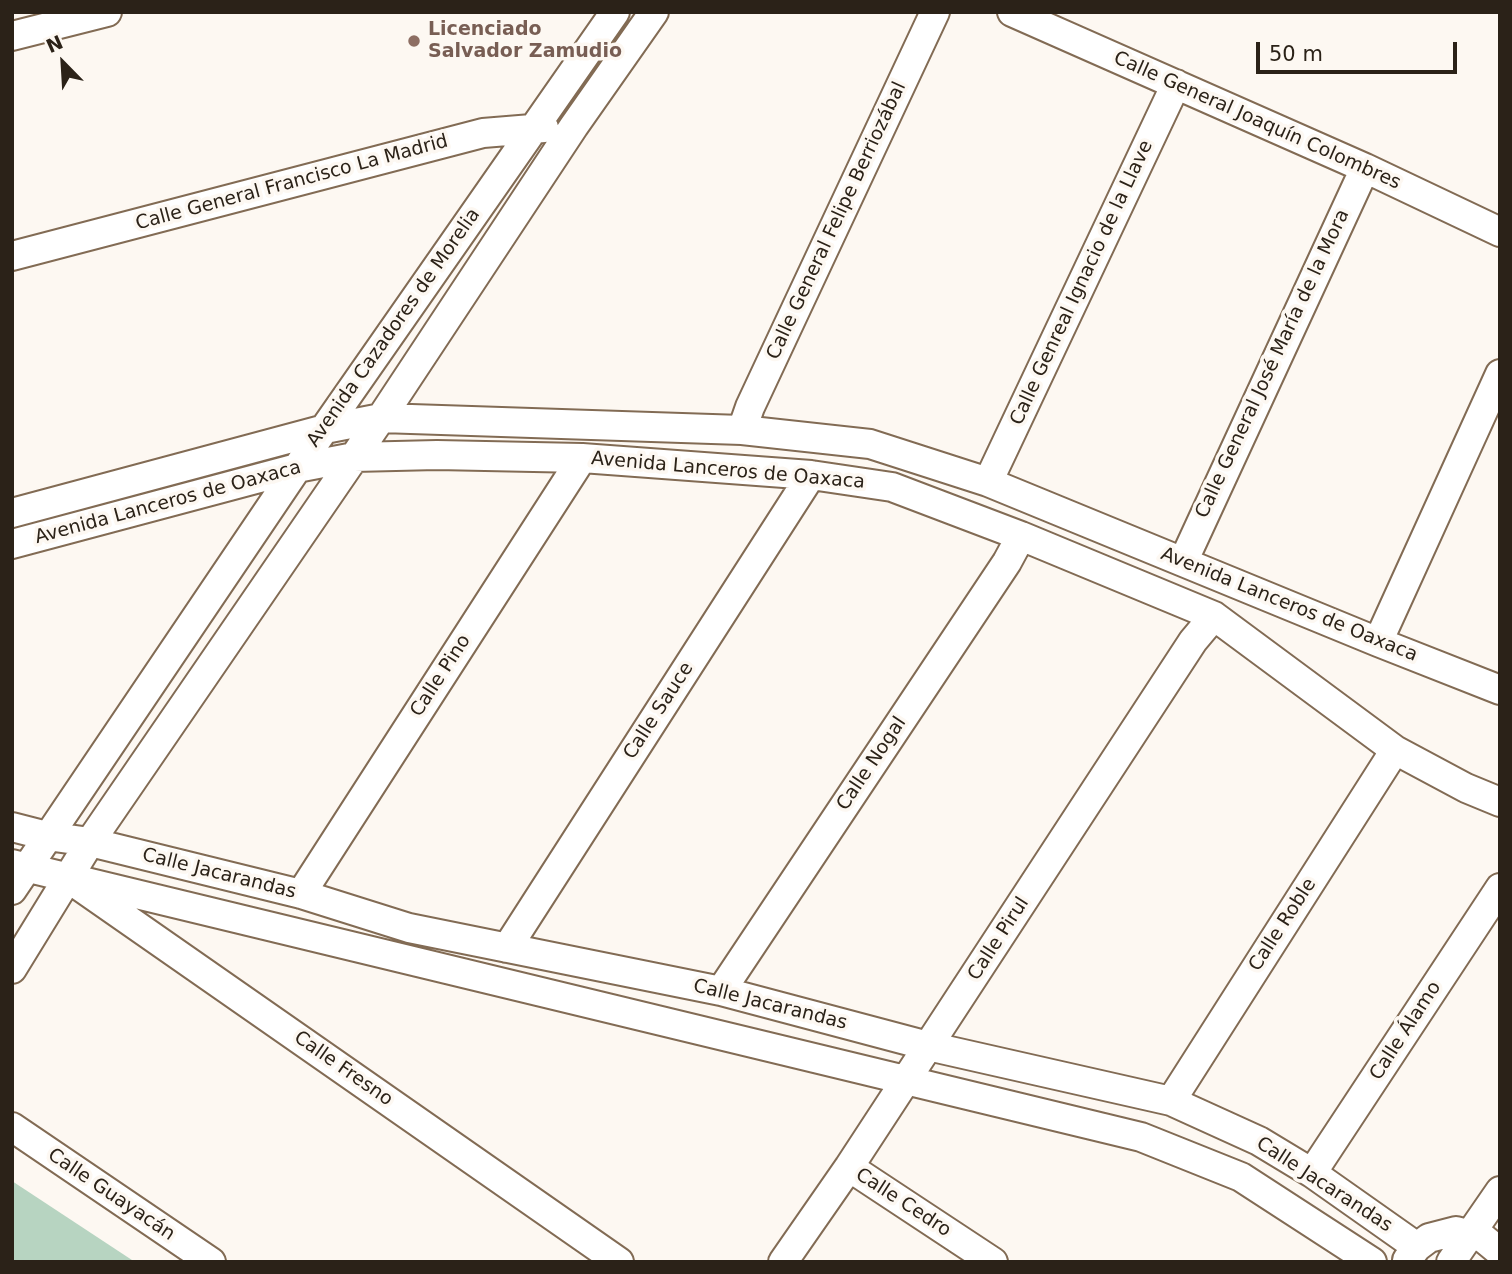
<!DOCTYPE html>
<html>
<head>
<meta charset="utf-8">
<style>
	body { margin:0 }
	#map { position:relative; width:1512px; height:1274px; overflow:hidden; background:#fdf8f2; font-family:"DejaVu Sans",sans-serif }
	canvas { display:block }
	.frame { position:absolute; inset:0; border:14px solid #2b2218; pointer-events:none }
	.north { position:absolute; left:28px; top:28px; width:70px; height:70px; -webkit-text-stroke:5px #fdf8f2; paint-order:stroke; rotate:336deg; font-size:19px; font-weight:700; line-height:28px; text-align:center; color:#2b2218 }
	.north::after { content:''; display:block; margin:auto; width:24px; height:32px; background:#2b2218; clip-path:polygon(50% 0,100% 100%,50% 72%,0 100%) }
	.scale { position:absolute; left:1256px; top:42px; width:201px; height:32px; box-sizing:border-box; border:4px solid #2b2218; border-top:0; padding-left:9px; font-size:21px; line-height:24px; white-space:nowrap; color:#2b2218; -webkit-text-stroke:5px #fdf8f2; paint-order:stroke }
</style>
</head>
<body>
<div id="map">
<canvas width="1512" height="1274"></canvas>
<div class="frame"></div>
<div class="north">N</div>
<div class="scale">50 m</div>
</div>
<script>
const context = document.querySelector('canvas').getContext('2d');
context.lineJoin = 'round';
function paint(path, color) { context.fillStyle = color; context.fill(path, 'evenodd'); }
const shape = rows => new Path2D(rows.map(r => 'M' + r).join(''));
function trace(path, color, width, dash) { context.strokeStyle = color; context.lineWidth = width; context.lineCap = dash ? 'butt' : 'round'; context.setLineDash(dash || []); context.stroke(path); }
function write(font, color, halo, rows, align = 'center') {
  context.font = font + ' "DejaVu Sans",sans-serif'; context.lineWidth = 7; context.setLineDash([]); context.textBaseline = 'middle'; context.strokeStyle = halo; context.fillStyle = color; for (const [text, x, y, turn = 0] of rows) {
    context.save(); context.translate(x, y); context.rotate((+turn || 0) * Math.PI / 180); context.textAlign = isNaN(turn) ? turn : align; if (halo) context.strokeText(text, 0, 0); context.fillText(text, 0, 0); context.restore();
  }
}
paint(shape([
	[12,1181,135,1262,12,1262]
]), '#b7d4c1');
const minor = shape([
	[1012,12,1365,168,1500,232],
	[12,36,107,12],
	[12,256,483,133,544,128],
	[742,430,750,407,935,12],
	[988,482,1176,84],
	[12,513,325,429,381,418,742,430,870,444,988,482,1378,642,1500,690],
	[12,544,297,468,354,457,437,455,582,458,811,475,892,487,1021,536,1214,616,1395,750,1466,788,1500,802],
	[1183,562,1365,168],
	[1378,642,1500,374],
	[12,827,47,836,90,842,301,894,409,928,721,991,928,1046,1171,1101,1259,1141,1312,1173,1417,1247],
	[12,864,1141,1137,1241,1177,1372,1262],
	[81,887,619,1262],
	[12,890,297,468,615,12],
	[301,894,582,458],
	[507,948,811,475],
	[12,969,90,842,381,418,574,126,654,12],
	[721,991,1007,562,1021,536],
	[1171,1101,1395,750],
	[12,1127,211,1262],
	[849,1167,993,1262],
	[1312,1173,1500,888],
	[1407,1260,1417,1247,1429,1238,1456,1231,1483,1238,1500,1252],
	[783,1262,849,1167,1193,641,1214,616],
	[1451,1262,1500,1191]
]);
trace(minor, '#826b54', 32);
trace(minor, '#fff', 28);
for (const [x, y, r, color] of [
	[414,41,7,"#8d6e63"]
]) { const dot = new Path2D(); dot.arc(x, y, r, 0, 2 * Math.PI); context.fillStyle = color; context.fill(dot); trace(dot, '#fdf8f2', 2.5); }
write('bold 19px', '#785e54', '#fdf8f2', [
	["Licenciado",428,30],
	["Salvador Zamudio",428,52]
], 'left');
write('19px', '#2b2218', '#fdf8f2', [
	["Calle General Joaquín Colombres",1257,121,24],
	["Calle General Francisco La Madrid",292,183,-15],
	["Calle General Felipe Berriozábal",837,221,-65],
	["Calle Genreal Ignacio de la Llave",1082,283,-65],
	["Avenida Cazadores de Morelia",394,328,-55],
	["Calle General José María de la Mora",1273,364,-65],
	["Avenida Lanceros de Oaxaca",728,471,5],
	["Avenida Lanceros de Oaxaca",168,503,-15],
	["Avenida Lanceros de Oaxaca",1289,605,22],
	["Calle Pino",441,676,-57],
	["Calle Sauce",659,711,-57],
	["Calle Nogal",872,764,-56],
	["Calle Jacarandas",219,874,14],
	["Calle Roble",1283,925,-57],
	["Calle Pirul",999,939,-57],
	["Calle Jacarandas",770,1005,14],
	["Calle Álamo",1406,1031,-57],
	["Calle Fresno",343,1069,35],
	["Calle Jacarandas",1324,1185,33],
	["Calle Guayacán",111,1195,34],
	["Calle Cedro",903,1203,33]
]);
</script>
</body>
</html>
